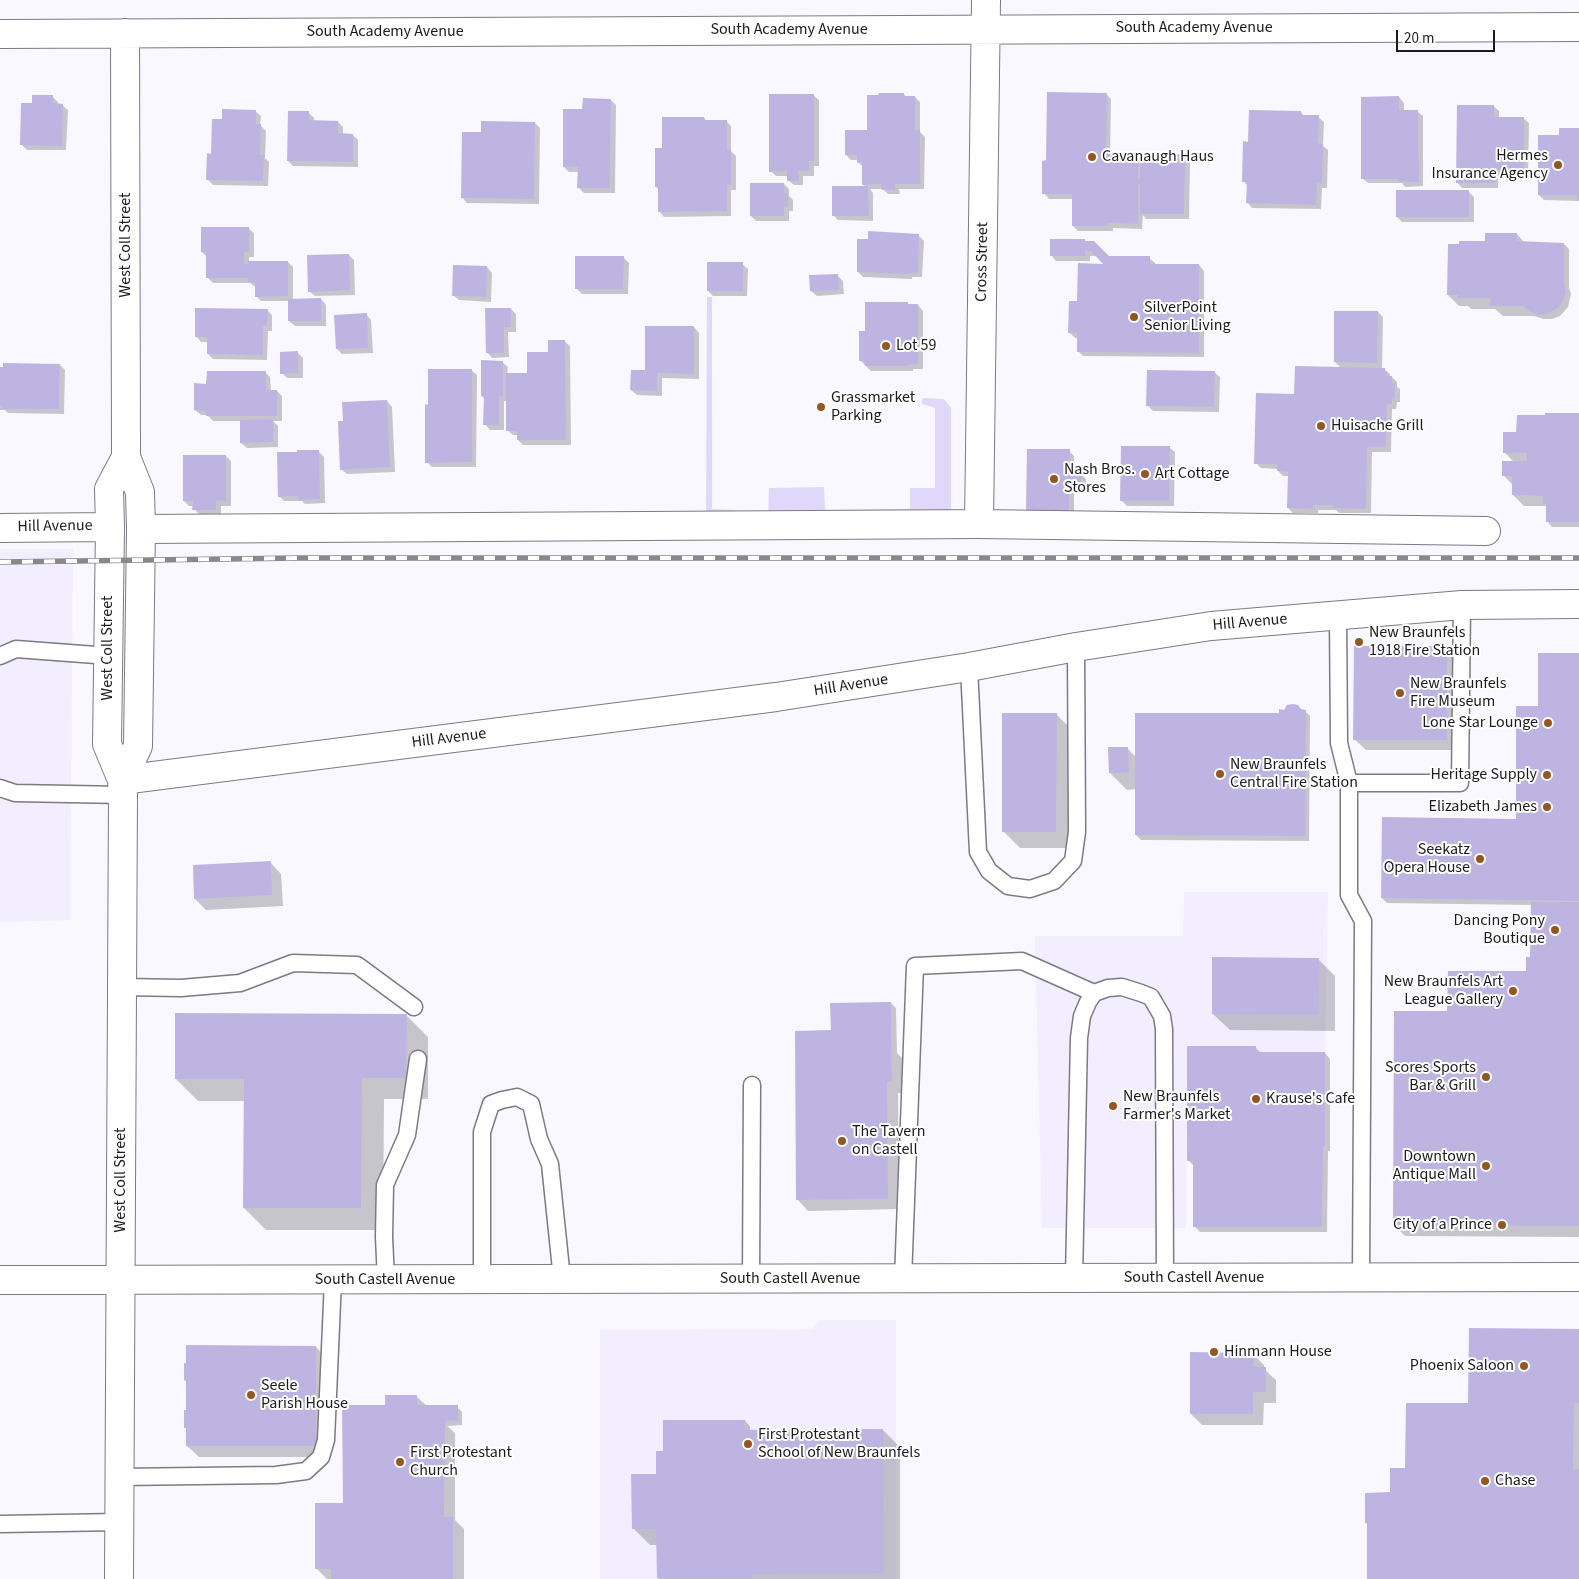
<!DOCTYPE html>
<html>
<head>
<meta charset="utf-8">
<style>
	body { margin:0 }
	#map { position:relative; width:1579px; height:1579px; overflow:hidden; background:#f9f7ff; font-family:"Source Sans 3",sans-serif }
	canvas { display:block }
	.scale { position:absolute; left:1396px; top:30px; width:99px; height:22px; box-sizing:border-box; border:2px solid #1b1a1d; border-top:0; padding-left:6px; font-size:15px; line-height:18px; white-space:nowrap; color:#1b1a1d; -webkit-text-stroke:4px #fff; paint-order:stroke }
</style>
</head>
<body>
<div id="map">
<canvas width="1579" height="1579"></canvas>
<div class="scale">20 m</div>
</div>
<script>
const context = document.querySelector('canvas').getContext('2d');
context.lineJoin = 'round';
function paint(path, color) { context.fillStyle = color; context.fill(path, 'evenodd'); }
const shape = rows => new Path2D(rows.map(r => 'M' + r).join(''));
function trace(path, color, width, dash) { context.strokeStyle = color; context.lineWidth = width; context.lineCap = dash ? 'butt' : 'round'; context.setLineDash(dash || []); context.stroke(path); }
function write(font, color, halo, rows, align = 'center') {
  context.font = font + ' "Source Sans 3",sans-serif'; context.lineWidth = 4; context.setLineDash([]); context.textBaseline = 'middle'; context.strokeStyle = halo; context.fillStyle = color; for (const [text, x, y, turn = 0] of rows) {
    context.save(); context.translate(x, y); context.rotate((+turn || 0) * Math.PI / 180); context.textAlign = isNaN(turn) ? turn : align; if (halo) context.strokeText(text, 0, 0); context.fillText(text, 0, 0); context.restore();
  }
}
paint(shape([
	[0,549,73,549,70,920,0,922],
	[1184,892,1328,892,1325,1052,1256,1052,1255,1046,1187,1046,1186,1228,1042,1228,1035,936,1183,936],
	[821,1320,896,1320,896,1579,600,1579,600,1330,811,1329]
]), '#f2eeff');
paint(shape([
	[707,297,712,297,712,509,735,510,735,518,706,518],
	[924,398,944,399,951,408,951,518,768,518,769,488,824,487,825,510,910,509,910,488,935,488,935,408,922,404,922,399]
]), '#dfd8fa');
paint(shape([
	[904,94,906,97,915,97,920,102,920,132,925,137,924,189,899,189,900,194,888,194,883,189,870,189,873,193,873,221,838,220,833,215,866,188,863,184,863,167,858,162,858,160,851,160,846,155],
	[1106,94,1111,99,1110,155,1138,155,1142,159,1184,156,1190,161,1189,219,1146,219,1143,215,1142,229,1113,228,1113,231,1078,231,1073,226,1073,199,1049,199,1044,193,1047,162],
	[813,95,819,100,819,166,814,166,814,176,803,176,803,185,794,185,788,180,788,176,776,176,771,171],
	[52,96,58,102,58,105,62,105,68,110,66,150,27,150,21,144,33,105],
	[1399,97,1404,103,1404,111,1417,111,1423,116,1423,186,1405,187,1402,183,1368,183,1362,178],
	[611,100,616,105,615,193,584,193,579,188,579,172,569,172,564,167,583,111],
	[1493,106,1499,111,1499,118,1523,118,1529,123,1528,176,1498,176,1498,188,1462,188,1457,182],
	[255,111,261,116,260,125,266,131,265,158,269,162,268,186,213,185,208,180,212,155,223,120],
	[1301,112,1304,116,1318,117,1324,122,1323,146,1328,150,1327,188,1322,188,1321,209,1252,208,1247,202,1248,186,1243,181,1249,143],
	[309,113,314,118,314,121,338,122,343,127,343,135,353,135,358,140,358,167,293,166,288,161],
	[704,118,706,121,726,121,731,126,731,151,736,156,736,190,731,190,731,216,664,217,659,211,659,190,656,187,663,150],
	[535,123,540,128,539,204,467,203,462,197,482,134],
	[1579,129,1579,201,1544,200,1539,195,1561,136],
	[784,184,789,189,789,196,793,200,793,211,789,211,789,221,756,221,751,216],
	[1469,192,1474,197,1474,222,1402,222,1397,217],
	[248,228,254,233,254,257,249,257,249,262,288,262,293,267,293,300,321,299,326,305,326,326,295,326,289,321,290,301,261,301,256,296,256,287,250,283,213,283,208,278,208,258,202,252],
	[1517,234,1525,243,1564,244,1569,249,1569,288,1571,294,1568,307,1560,316,1552,319,1544,319,1534,316,1503,316,1495,309,1471,309,1468,306,1459,306,1448,295,1486,242],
	[918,235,924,241,922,277,912,277,912,279,863,277,858,272],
	[1084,240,1109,257,1149,258,1155,263,1155,265,1199,265,1204,271,1204,357,1083,356,1078,351,1078,338,1075,338,1070,333,1079,303,1106,265,1097,256,1090,256,1090,261,1056,261,1051,255],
	[349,255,354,260,355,295,315,296,309,291],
	[623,257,629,263,628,294,582,294,577,289],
	[742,264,748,269,747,296,713,296,708,291],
	[487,267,492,273,491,302,459,300,453,295],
	[837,275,843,281,844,294,817,296,811,291],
	[909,305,918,305,923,311,923,369,913,369,913,371,871,371,860,360,866,332],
	[511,309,516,314,516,332,508,332,509,357,492,358,487,352],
	[267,310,272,315,272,331,268,331,267,360,213,359,208,354,208,342,201,342,196,336],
	[1378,312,1383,317,1382,369,1384,369,1390,374,1390,377,1392,377,1397,382,1397,387,1400,389,1400,402,1397,402,1396,409,1392,409,1391,452,1372,452,1371,513,1339,513,1336,510,1318,510,1318,513,1293,513,1288,508,1289,476,1283,476,1278,471,1278,469,1261,468,1256,463,1295,395,1341,368,1335,362],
	[366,314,371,320,373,353,342,354,337,349],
	[694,327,699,333,699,379,662,378,662,396,637,395,631,390,646,371],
	[564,341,570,346,571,445,523,445,518,440,518,435,513,435,507,430,507,401,504,401,504,430,490,430,485,424,485,399,482,396,502,362,508,367,507,374,528,374],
	[298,353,303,358,303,378,287,378,282,373],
	[60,365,65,370,64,414,8,413,5,410,0,410,0,368],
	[471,370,477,375,476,467,432,467,427,462,430,406],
	[265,372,270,377,271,391,277,391,282,396,282,421,273,421,278,426,278,447,247,448,241,443,241,421,213,421,207,415,201,415,195,410,208,385],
	[1214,372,1220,377,1219,412,1153,411,1148,406],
	[387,401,392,407,395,472,347,474,341,469,344,422],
	[1579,415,1579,527,1552,527,1547,521,1546,506,1524,506,1513,495,1513,485,1504,476,1514,462,1504,452,1517,434,1546,416],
	[1169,447,1175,452,1174,506,1127,506,1122,501],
	[318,451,324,457,325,503,305,504,302,501,284,501,279,496],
	[1069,451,1074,456,1074,474,1081,474,1086,479,1086,491,1074,491,1074,516,1032,515,1027,510],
	[226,456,231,461,231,506,221,506,221,514,199,514,194,509,194,506,189,506,184,501],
	[1447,647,1458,658,1458,750,1366,750,1354,739],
	[1579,654,1579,1237,1405,1236,1394,1225,1449,1012,1528,972,1531,959,1532,905,1387,903,1382,898,1517,820,1539,707],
	[1285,711,1305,711,1310,716,1309,841,1141,840,1136,835,1136,789,1127,790,1110,773,1127,748,1136,757,1280,714],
	[1056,714,1073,731,1073,848,1020,848,1003,831],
	[270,862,281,874,283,906,206,910,195,899],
	[1318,959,1335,976,1335,1031,1230,1030,1213,1014],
	[891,1003,896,1008,897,1053,903,1059,903,1093,898,1093,899,1209,808,1211,797,1199,832,1031],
	[406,1015,428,1037,428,1099,384,1099,383,1230,266,1230,244,1208,245,1101,198,1101,176,1079],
	[1255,1047,1260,1052,1325,1053,1330,1059,1330,1151,1328,1151,1327,1232,1200,1232,1195,1227,1193,1165,1188,1160],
	[1579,1330,1579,1579,1368,1579,1368,1525,1366,1523,1391,1494,1406,1470,1470,1404],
	[316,1347,327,1358,326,1457,199,1457,187,1446,187,1430,185,1427],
	[1253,1354,1264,1365,1264,1369,1276,1380,1276,1403,1264,1403,1263,1425,1202,1425,1191,1414],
	[417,1397,427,1406,457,1407,462,1412,462,1425,447,1426,455,1433,455,1520,464,1529,464,1579,327,1579,317,1569,346,1504,384,1406],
	[745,1421,750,1426,750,1431,883,1430,900,1447,900,1579,659,1579,658,1578,658,1545,650,1545,633,1528,658,1475]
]), '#0003');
paint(shape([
	[1047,92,1107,93,1106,153,1139,154,1138,178,1140,178,1140,154,1185,154,1184,214,1140,214,1140,184,1138,184,1138,224,1108,223,1108,226,1072,226,1072,194,1042,194,1042,161,1046,160],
	[879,93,904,93,904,96,915,96,915,130,920,130,920,184,895,184,895,190,882,190,881,184,862,185,862,162,857,163,857,155,845,155,845,130,867,130,867,95,878,95],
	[769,94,814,94,814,161,809,161,810,171,798,171,799,181,787,181,787,171,769,172],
	[32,95,53,95,53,103,63,104,62,146,20,145,21,103,32,103],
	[1399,96,1399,110,1418,110,1419,182,1399,182,1399,179,1361,179,1361,97],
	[583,98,611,99,610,188,577,188,578,167,563,167,563,109,582,109],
	[1457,105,1494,105,1494,117,1524,117,1524,171,1494,171,1494,183,1456,183],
	[222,109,256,110,256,124,261,124,260,155,264,155,263,181,206,180,207,153,211,154,212,119,222,119],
	[1249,110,1301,111,1301,115,1319,115,1318,143,1323,144,1322,184,1317,183,1316,205,1246,203,1247,182,1242,182,1243,141,1248,142],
	[288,111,309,111,309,120,338,121,338,133,353,134,353,162,287,161],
	[662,117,704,117,705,120,727,120,727,150,731,149,731,185,727,185,727,211,658,212,658,187,655,187,655,148,662,148],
	[481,121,535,122,534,199,461,198,462,132,481,132],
	[1559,128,1579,128,1579,201,1577,201,1577,195,1538,195,1538,135,1559,135],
	[750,183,784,183,784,193,788,194,788,206,784,206,784,216,750,216],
	[832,186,868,186,869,216,832,216],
	[1396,190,1469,190,1469,217,1396,217],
	[201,227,249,227,249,252,244,252,244,264,248,264,248,261,288,261,288,296,255,297,255,282,248,282,248,278,206,278,206,252,201,252],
	[868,231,919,234,918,273,907,273,907,274,857,272,857,239,868,239],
	[1485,233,1517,233,1517,241,1564,243,1564,282,1566,293,1563,301,1558,308,1546,314,1537,315,1529,311,1523,306,1490,306,1490,298,1458,298,1458,295,1447,295,1448,244,1459,244,1459,241,1485,241],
	[1050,239,1085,239,1085,241,1094,241,1109,256,1150,256,1150,264,1199,264,1199,353,1077,352,1077,333,1068,333,1069,301,1077,301,1078,263,1103,264,1091,251,1085,251,1085,256,1050,256],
	[349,254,350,290,308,292,307,255],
	[575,256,624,256,623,289,575,289],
	[707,262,743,262,743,291,707,291],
	[453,265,487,266,486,297,452,296],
	[838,274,839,290,810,291,809,275],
	[321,298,321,321,288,321,288,299],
	[865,302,908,302,908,304,918,304,918,364,908,365,907,366,865,366,864,361,859,361,859,331,865,331],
	[195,308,268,309,267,326,263,326,263,355,207,354,207,337,195,337],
	[485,308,511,308,511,327,504,327,504,353,486,353],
	[1334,311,1378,311,1377,363,1334,362],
	[367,313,368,348,336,349,334,315],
	[645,326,694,326,694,374,657,373,657,391,630,390,631,370,645,370],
	[548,340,565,340,566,440,517,440,517,431,506,431,506,373,527,373,527,352,548,352],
	[298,351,298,373,280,374,280,352],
	[481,360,503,361,503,397,499,396,499,425,483,425,484,397,481,396],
	[3,363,60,364,59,409,2,409,2,405,0,405,0,367,3,367],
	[1295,366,1385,368,1385,372,1387,372,1387,376,1392,376,1392,383,1395,383,1395,397,1392,398,1392,404,1387,404,1386,447,1367,447,1366,509,1332,508,1333,505,1313,505,1313,509,1287,508,1288,472,1277,471,1277,464,1254,464,1256,393,1294,394],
	[428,369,472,369,472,462,425,463,425,404,428,405],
	[1147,370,1215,371,1214,407,1146,406],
	[207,371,266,371,266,390,277,390,277,416,206,416,206,411,194,410,194,383,206,384],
	[387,400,390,467,340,470,338,421,343,421,342,402],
	[1545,413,1579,413,1579,522,1546,522,1546,504,1543,504,1543,496,1512,495,1512,476,1502,476,1502,461,1527,461,1527,453,1503,453,1503,432,1516,432,1517,415,1545,415],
	[273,419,273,442,240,443,240,420],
	[1121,446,1170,446,1169,501,1120,501],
	[1027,449,1070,449,1069,473,1081,473,1081,486,1069,486,1069,511,1026,511],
	[297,450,319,450,320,499,298,500,298,496,278,497,277,452,297,452],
	[183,455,226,455,226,501,216,501,216,510,192,510,193,501,183,501],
	[1354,646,1447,646,1447,740,1353,740],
	[1538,653,1579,653,1579,901,1381,898,1382,817,1516,819,1516,706,1538,706],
	[1293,704,1298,705,1301,709,1306,710,1305,836,1135,835,1135,713,1279,713,1279,709,1284,710,1287,705],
	[1002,713,1057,713,1056,832,1002,832],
	[1108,747,1128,747,1129,773,1109,773],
	[271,861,272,895,194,899,193,865],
	[1531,902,1579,902,1579,1226,1393,1225,1394,1011,1447,1011,1448,971,1526,971,1526,957,1530,957],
	[1212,957,1319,958,1318,1015,1212,1014],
	[891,1002,892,1082,887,1082,888,1199,796,1200,795,1031,831,1030,830,1003],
	[175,1013,407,1014,406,1078,362,1078,361,1208,243,1208,244,1079,175,1079],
	[1187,1046,1256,1046,1256,1052,1325,1052,1325,1146,1323,1146,1322,1227,1193,1227,1193,1161,1187,1161],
	[1469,1328,1579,1329,1579,1403,1574,1403,1573,1469,1579,1469,1579,1579,1367,1579,1367,1523,1365,1523,1365,1493,1390,1492,1390,1468,1405,1468,1406,1403,1468,1403],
	[186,1345,316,1346,316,1446,186,1446,186,1428,184,1428,184,1410,186,1410,186,1381,184,1380,184,1363,186,1363],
	[1190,1352,1254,1353,1254,1367,1266,1367,1266,1392,1253,1392,1253,1414,1190,1414],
	[385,1395,417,1395,417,1405,458,1405,458,1421,445,1421,444,1517,453,1517,453,1579,331,1579,331,1569,315,1569,315,1503,343,1503,342,1405,385,1405],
	[663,1420,745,1420,745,1430,883,1429,884,1573,753,1574,753,1578,657,1578,656,1529,632,1529,631,1474,656,1474,656,1451,663,1451]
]), '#beb4e1');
const service = shape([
	[1338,615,1339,743,1349,783],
	[0,656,16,649,109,656],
	[969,667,978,852,989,871,1008,886,1030,889,1054,881,1073,861,1077,832,1076,647],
	[0,788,15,793,123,795],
	[121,987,181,988,240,983,293,963,357,965,414,1007],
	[1361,1277,1363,921,1349,895,1349,783,1460,783,1462,605],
	[1074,1278,1079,1038,1082,1016,1088,1002,1094,993,1108,988,1122,987,1141,993,1151,997,1162,1016,1164,1029,1165,1278],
	[751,1279,752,1085],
	[903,1279,915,966,1022,961,1094,993],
	[386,1280,384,1237,385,1185,407,1135,418,1059],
	[482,1280,482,1132,491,1104,502,1100,517,1097,531,1104,539,1139,550,1164,562,1279],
	[119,1477,276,1475,306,1471,321,1457,326,1440,333,1280],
	[0,1524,119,1522]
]);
const minor = shape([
	[0,34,1579,27],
	[979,524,986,0],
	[0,528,110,527],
	[141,529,979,524,1486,531],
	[122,780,776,697,969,667,1076,647,1211,626,1462,605,1579,604],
	[122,780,138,746,141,529,140,492,126,457,125,33],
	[0,1280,1579,1277],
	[119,1579,123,795,122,780,107,744,110,527,109,489,126,457]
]);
trace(service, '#7c7a82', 19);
trace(minor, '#7c7a82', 30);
trace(service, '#fff', 16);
trace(minor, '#fff', 28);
const rail = shape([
	[0,562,300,558,1579,558]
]);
trace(rail, '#89888d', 5.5);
trace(rail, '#fff', 4, [11]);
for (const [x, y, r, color] of [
	[1092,157,5,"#96571e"],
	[1558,165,5,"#96571e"],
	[1134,317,5,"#96571e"],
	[886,346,5,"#96571e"],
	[821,407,5,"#96571e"],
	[1321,426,5,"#96571e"],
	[1145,474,5,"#96571e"],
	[1054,479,5,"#96571e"],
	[1359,642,5,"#96571e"],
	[1400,693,5,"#96571e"],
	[1548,723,5,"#96571e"],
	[1220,774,5,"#96571e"],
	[1547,775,5,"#96571e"],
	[1547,807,5,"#96571e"],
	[1480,859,5,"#96571e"],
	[1555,930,5,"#96571e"],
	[1513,991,5,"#96571e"],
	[1486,1077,5,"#96571e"],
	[1256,1099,5,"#96571e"],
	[1113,1106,5,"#96571e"],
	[842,1141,5,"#96571e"],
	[1486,1166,5,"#96571e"],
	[1502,1225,5,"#96571e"],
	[1214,1352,5,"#96571e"],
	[1524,1366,5,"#96571e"],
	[251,1395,5,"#96571e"],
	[748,1444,5,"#96571e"],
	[400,1462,5,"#96571e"],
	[1485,1481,5,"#96571e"]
]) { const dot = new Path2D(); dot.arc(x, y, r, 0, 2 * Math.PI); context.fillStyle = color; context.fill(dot); trace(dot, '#fff', 2); }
write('16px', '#1b1a1d', '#fff', [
	["South Academy Avenue",1194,28],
	["South Academy Avenue",789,30],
	["South Academy Avenue",385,32],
	["West Coll Street",126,245,-90],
	["Cross Street",983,262,-89],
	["Hill Avenue",55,527,-1],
	["Hill Avenue",1250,623,-5],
	["West Coll Street",108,648,-90],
	["Hill Avenue",851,686,-9],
	["Hill Avenue",449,739,-7],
	["West Coll Street",121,1180,-90],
	["South Castell Avenue",1194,1278],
	["South Castell Avenue",790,1279],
	["South Castell Avenue",385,1280]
]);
write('16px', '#1b1a1d', '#fff', [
	["Hermes",1548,156,"right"],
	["Insurance Agency",1548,174,"right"],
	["Cavanaugh Haus",1102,157],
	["SilverPoint",1144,308],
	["Senior Living",1144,326],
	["Lot 59",896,346],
	["Grassmarket",831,398],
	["Parking",831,416],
	["Huisache Grill",1331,426],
	["Nash Bros.",1064,470],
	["Stores",1064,488],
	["Art Cottage",1155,474],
	["New Braunfels",1369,633],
	["1918 Fire Station",1369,651],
	["New Braunfels",1410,684],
	["Fire Museum",1410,702],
	["Lone Star Lounge",1538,723,"right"],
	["New Braunfels",1230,765],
	["Central Fire Station",1230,783],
	["Heritage Supply",1537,775,"right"],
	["Elizabeth James",1537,807,"right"],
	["Seekatz",1470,850,"right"],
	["Opera House",1470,868,"right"],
	["Dancing Pony",1545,921,"right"],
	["Boutique",1545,939,"right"],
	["New Braunfels Art",1503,982,"right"],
	["League Gallery",1503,1000,"right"],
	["Scores Sports",1476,1068,"right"],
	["Bar & Grill",1476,1086,"right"],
	["New Braunfels",1123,1097],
	["Farmer's Market",1123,1115],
	["Krause's Cafe",1266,1099],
	["The Tavern",852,1132],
	["on Castell",852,1150],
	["Downtown",1476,1157,"right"],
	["Antique Mall",1476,1175,"right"],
	["City of a Prince",1492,1225,"right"],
	["Hinmann House",1224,1352],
	["Phoenix Saloon",1514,1366,"right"],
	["Seele",261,1386],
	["Parish House",261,1404],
	["First Protestant",758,1435],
	["School of New Braunfels",758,1453],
	["First Protestant",410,1453],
	["Church",410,1471],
	["Chase",1495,1481]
], 'left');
</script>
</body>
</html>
